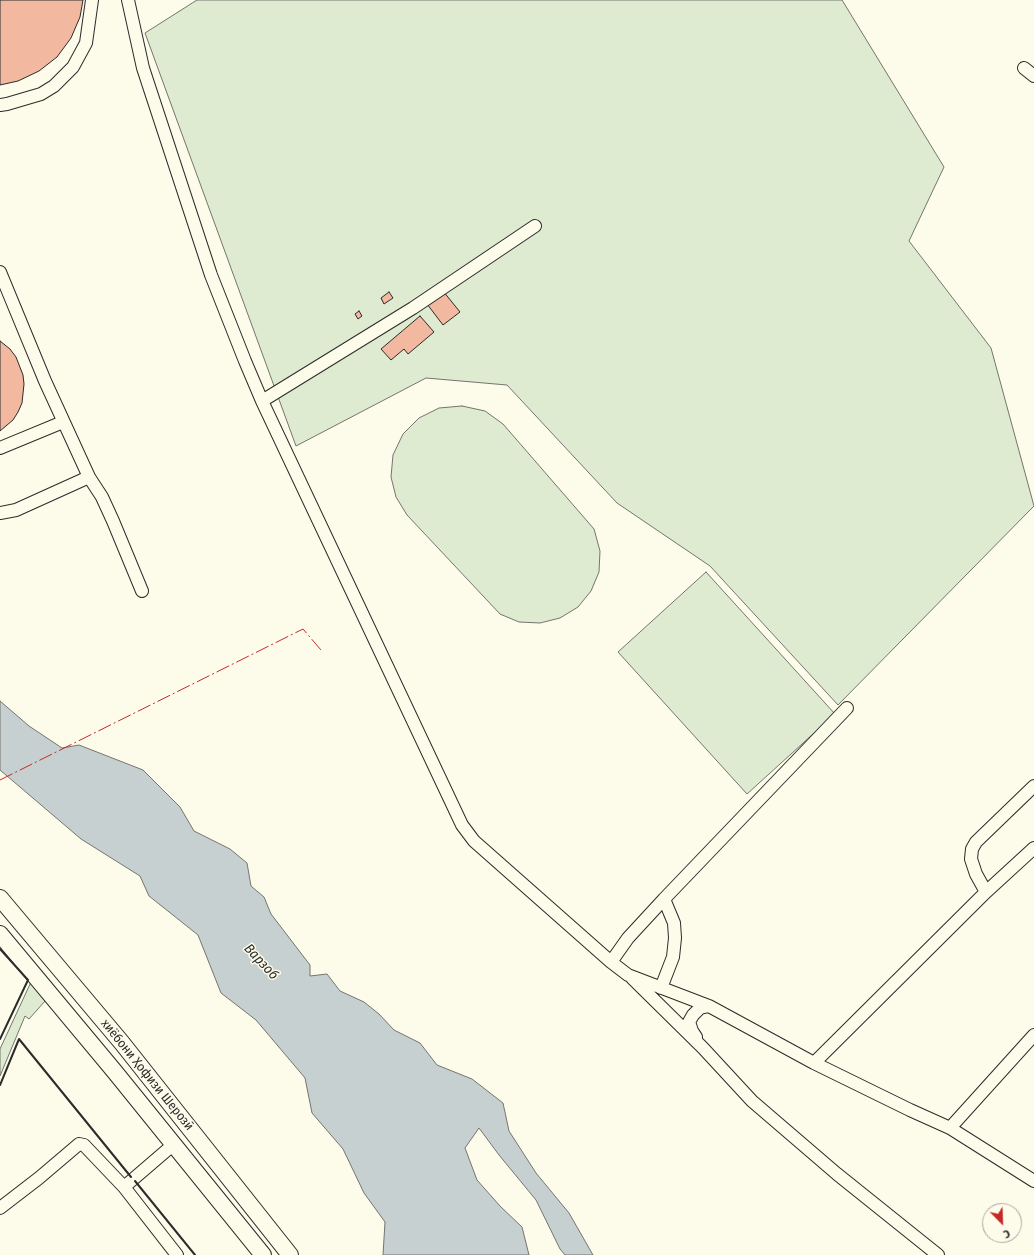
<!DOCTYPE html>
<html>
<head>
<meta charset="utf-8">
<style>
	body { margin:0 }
	#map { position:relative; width:1034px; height:1255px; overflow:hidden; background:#fdfbea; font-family:"Fira Sans Condensed",sans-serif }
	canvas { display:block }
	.north { position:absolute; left:982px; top:1203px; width:40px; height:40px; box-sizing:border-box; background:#fdfbea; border:1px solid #a9a89e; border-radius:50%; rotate:157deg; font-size:11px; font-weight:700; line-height:16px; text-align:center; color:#2b2b2b }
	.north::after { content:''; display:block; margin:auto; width:14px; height:18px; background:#c62828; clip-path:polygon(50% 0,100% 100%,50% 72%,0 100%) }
</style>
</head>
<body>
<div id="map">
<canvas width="1034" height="1255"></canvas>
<div class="north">С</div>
</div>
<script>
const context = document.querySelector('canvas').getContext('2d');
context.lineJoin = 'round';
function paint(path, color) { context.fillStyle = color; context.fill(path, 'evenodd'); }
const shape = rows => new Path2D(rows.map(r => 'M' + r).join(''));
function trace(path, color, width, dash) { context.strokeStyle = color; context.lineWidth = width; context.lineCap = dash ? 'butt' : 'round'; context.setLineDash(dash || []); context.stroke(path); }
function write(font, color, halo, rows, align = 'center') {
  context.font = font + ' "Fira Sans Condensed",sans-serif'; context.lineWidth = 3; context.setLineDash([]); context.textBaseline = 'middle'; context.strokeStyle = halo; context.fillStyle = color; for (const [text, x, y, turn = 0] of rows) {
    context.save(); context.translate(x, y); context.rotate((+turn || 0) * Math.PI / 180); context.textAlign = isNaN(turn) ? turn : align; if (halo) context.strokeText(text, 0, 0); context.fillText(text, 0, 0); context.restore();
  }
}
const green = shape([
	[197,0,842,0,944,167,909,241,991,348,1034,506,838,705,710,566,617,503,507,385,426,378,296,446,145,33,197,0],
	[462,406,485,411,503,424,594,529,600,551,599,572,591,591,578,607,560,618,540,623,519,622,500,614,407,515,396,497,391,477,393,455,403,434,419,418,439,408,462,406],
	[706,572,835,714,747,794,618,652,706,572],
	[31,982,46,1000,29,1019,25,1016,0,1076,0,1049,31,982]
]);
paint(green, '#deebd1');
trace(green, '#74746e', 1);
const water = shape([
	[0,701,29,726,62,748,79,745,143,770,180,807,194,831,230,849,247,863,251,886,264,897,271,914,310,965,310,976,327,974,340,991,364,1002,379,1014,394,1030,420,1043,437,1065,472,1079,503,1103,509,1131,536,1173,569,1213,593,1255,565,1255,560,1249,536,1200,499,1155,479,1128,465,1148,477,1180,500,1206,522,1227,529,1255,383,1255,385,1222,364,1193,343,1149,312,1113,305,1078,256,1020,221,993,198,935,149,896,140,876,81,839,0,770,0,701]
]);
paint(water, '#c7d0d0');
trace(water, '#74746e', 1);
const building = shape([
	[0,0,83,0,80,17,71,38,57,57,39,71,18,81,0,85,0,0],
	[443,291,460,312,443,325,427,304,443,291],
	[389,292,393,298,384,304,381,298,389,292],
	[359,311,362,316,358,319,355,314,359,311],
	[420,316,434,332,408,354,404,349,391,360,381,349,420,316],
	[0,341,10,349,16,357,23,375,24,384,22,403,18,412,13,420,0,431,0,341]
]);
paint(building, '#f2b8a0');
trace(building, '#2b2b2b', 1);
const minor = shape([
	[128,0,143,68,211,275,245,361,262,401,462,825,474,841,611,962,628,975,709,1006,814,1063,910,1110,950,1128,1034,1181],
	[1024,68,1034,76],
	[0,105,7,104,41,94,54,86,73,67,86,43,92,0],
	[0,272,45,381,89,477,102,497,113,521,142,591],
	[262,401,413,308,535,226],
	[0,448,63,422],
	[0,513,16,510,89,477],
	[986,892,976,874,971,859,972,849,976,842,1034,786],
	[611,962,628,938,664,899],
	[632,978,703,1048,752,1101,837,1174,938,1255],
	[661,988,673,957,675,938,674,923,664,899,847,708],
	[696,1037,692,1031,689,1022,693,1015,700,1008,709,1006],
	[814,1063,986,892,1034,848],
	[950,1128,1034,1035],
	[174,1144,124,1187,177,1255],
	[0,1208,39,1178,79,1144,84,1145,124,1187]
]);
const major = shape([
	[0,898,122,1043,290,1255],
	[0,934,115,1072,263,1255]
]);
trace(minor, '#2b2b2b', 14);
trace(major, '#2b2b2b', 18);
trace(minor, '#fdfbea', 12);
trace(major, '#fdfbea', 16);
trace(shape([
	[0,949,28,980,0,1039],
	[0,1085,19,1039,131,1177],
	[135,1181,195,1255]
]), '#2b2b2b', 2);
trace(shape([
	[0,780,303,629,321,650]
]), '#c62828', 1, [14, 3, 2, 3]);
write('13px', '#2b2b2b', '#fdfbea', [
	["хиёбони Ҳофизи Шерозӣ",147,1075,51]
]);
write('italic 14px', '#2b2b2b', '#fdfbea', [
	["Варзоб",261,962,47]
]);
</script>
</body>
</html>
